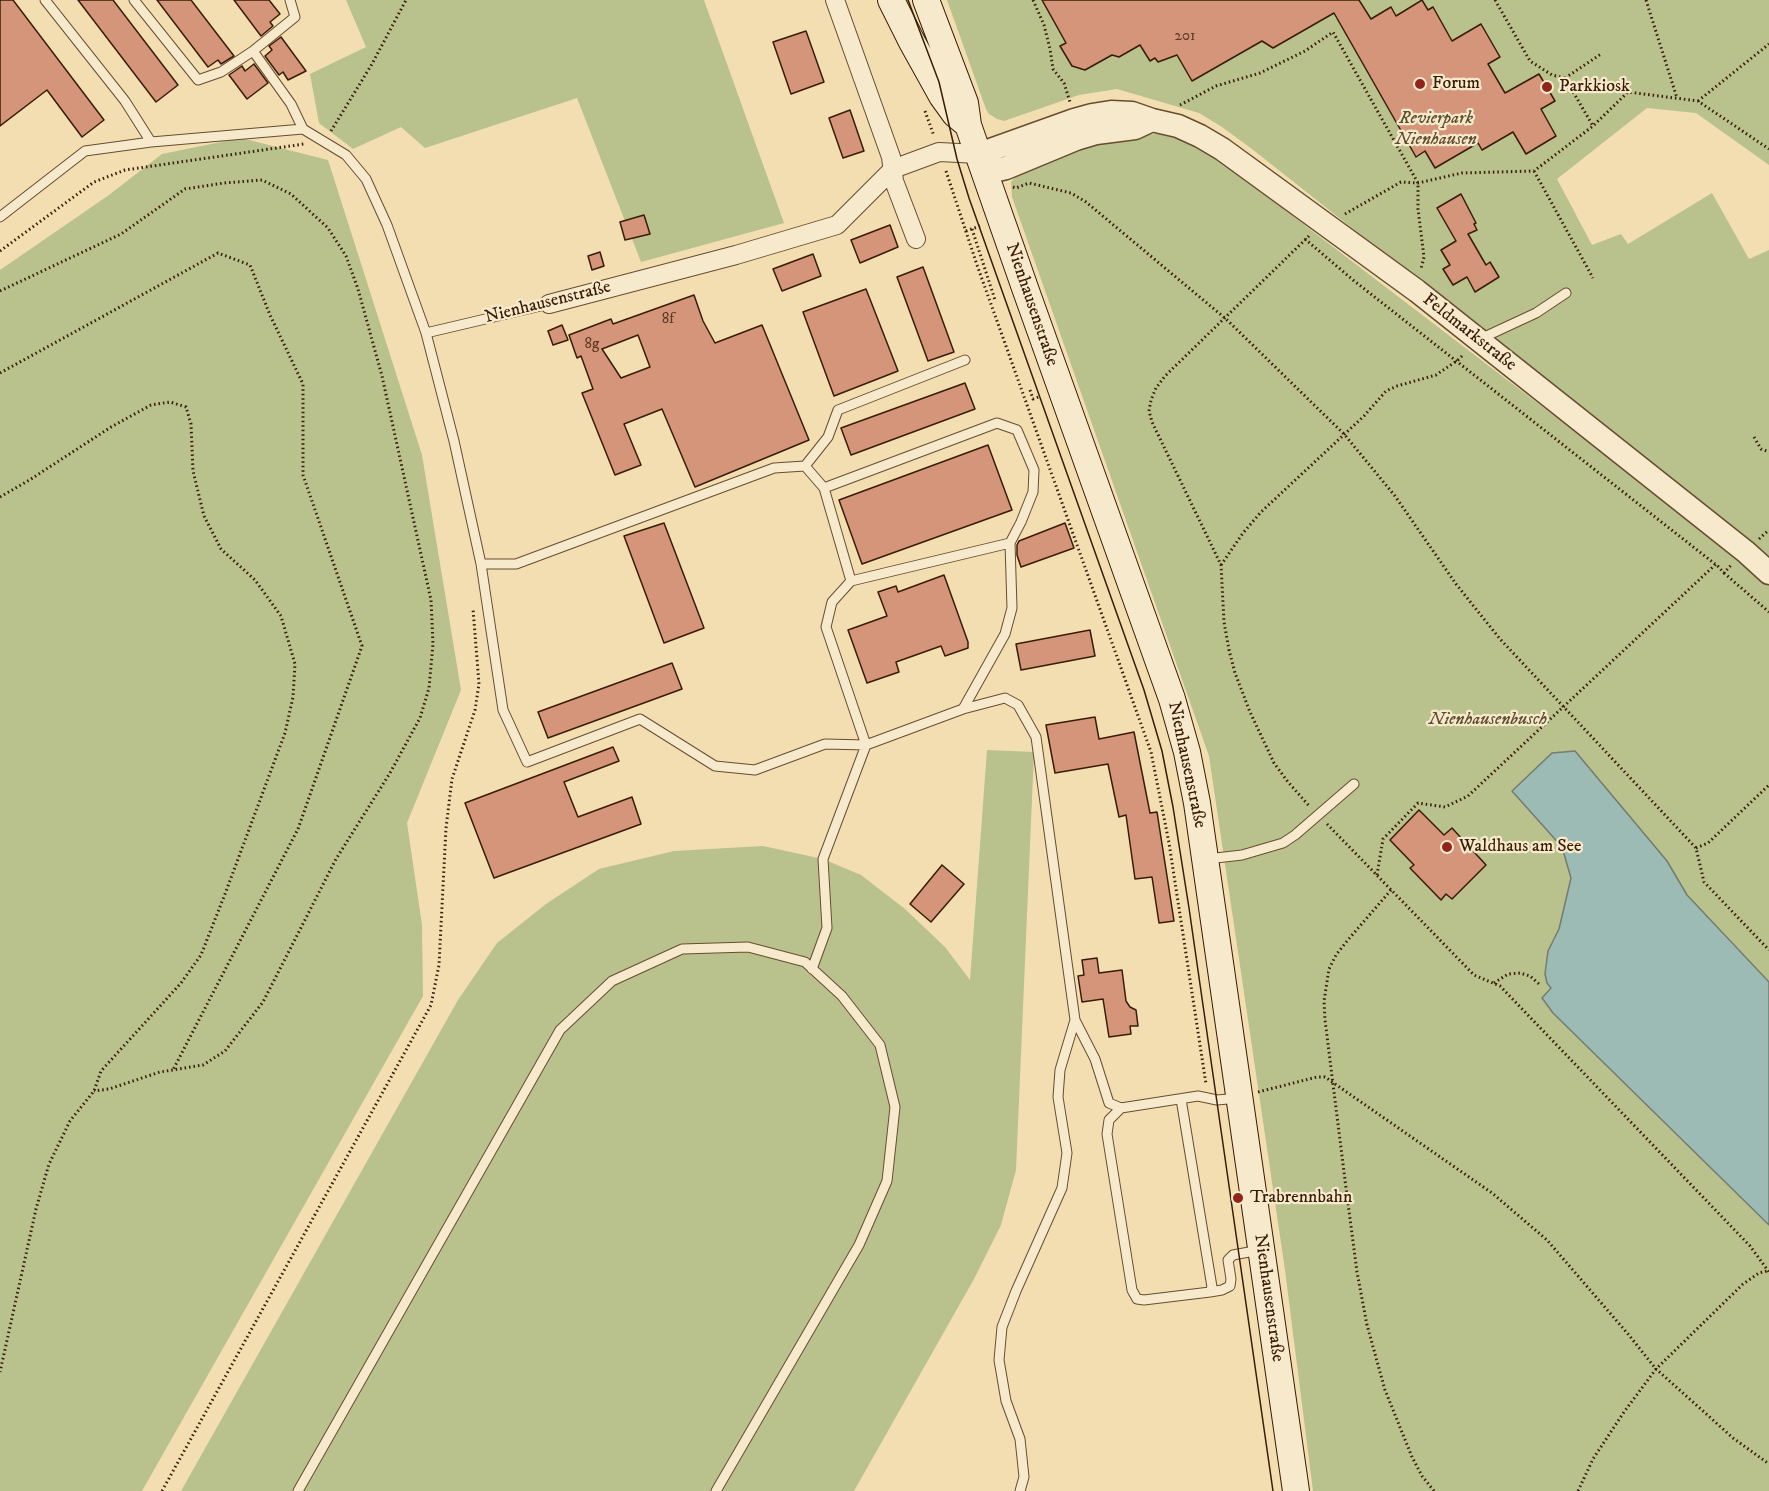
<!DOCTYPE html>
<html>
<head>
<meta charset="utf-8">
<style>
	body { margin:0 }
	canvas { display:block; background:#f2deb1 }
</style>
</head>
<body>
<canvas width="1769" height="1491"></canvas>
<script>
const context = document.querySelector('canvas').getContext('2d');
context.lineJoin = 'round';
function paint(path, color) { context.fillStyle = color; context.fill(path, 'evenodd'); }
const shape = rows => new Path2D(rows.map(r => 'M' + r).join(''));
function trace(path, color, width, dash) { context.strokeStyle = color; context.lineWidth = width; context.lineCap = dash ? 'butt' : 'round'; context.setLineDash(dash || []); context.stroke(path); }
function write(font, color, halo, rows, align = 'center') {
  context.font = font + ' "IM FELL DW Pica",serif'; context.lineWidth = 4.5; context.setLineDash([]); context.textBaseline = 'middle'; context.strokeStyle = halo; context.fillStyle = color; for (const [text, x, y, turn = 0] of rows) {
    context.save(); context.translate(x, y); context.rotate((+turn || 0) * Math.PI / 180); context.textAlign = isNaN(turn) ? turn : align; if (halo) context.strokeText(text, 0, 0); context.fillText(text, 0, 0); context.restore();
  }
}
paint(shape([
	[346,0,704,0,784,223,641,262,577,98,425,148,401,127,353,149,319,123,310,74,366,47],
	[947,0,1769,0,1769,165,1696,113,1647,108,1557,179,1592,245,1621,234,1628,244,1712,193,1749,259,1769,250,1769,561,1745,539,1252,149,1222,127,1199,113,1117,89,1079,95,1004,121,997,119,989,114,986,109],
	[1158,134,1186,140,1209,152,1731,551,1769,585,1769,1491,1313,1491,1285,1270,1209,756,1012,197,1011,182,1024,167,1116,135],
	[241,138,328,160,422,455,461,690,407,823,422,925,423,996,142,1491,0,1491,0,270,109,195,162,154],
	[987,750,1034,752,1016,1170,1001,1225,974,1279,854,1491,181,1491,458,1000,497,943,546,904,599,869,674,851,763,846,823,859,861,875,905,909,945,947,970,980]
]), '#b9c18d');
const water = shape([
	[1575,751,1667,861,1687,895,1769,982,1769,1225,1553,1013,1542,998,1551,988,1547,983,1545,974,1548,951,1559,929,1571,878,1562,847,1512,791,1552,753,1575,751]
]);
paint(water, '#9dbbb5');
trace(water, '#757b6f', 1.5);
const building = shape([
	[0,0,13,0,104,120,82,137,47,90,0,126,0,0],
	[78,0,113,0,178,85,156,102,78,0],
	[157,0,191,0,234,56,221,64,218,60,208,67,157,0],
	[234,0,269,0,280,14,270,22,273,26,261,36,234,0],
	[1042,0,1359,0,1371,19,1391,7,1396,16,1422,0,1428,10,1433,7,1452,41,1481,24,1500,57,1488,64,1505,93,1539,74,1555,101,1541,109,1556,136,1526,154,1513,132,1482,150,1478,143,1435,168,1425,151,1416,157,1334,13,1273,48,1262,41,1192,81,1177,55,1158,62,1155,58,1150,61,1140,45,1119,57,1112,55,1085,70,1072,66,1060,46,1066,43,1042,0],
	[806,31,824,82,791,94,773,42,806,31],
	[281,37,306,71,288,80,283,72,279,75,265,56,272,50,269,46,281,37],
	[254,64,268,83,247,99,229,75,242,66,245,71,254,64],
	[850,110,864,151,843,158,829,118,850,110],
	[1461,194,1476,223,1474,224,1477,230,1468,234,1486,265,1490,262,1499,277,1475,292,1467,277,1453,285,1443,269,1450,265,1441,250,1456,241,1437,208,1461,194],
	[644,215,650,234,625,240,620,222,644,215],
	[890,225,898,247,860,263,851,240,890,225],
	[600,252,604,266,592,270,588,256,600,252],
	[813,254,821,276,782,291,773,269,813,254],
	[923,267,954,352,928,361,897,277,923,267],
	[866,289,898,371,834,396,803,312,866,289],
	[694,295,703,321,715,343,762,325,809,440,695,487,662,409,624,424,641,465,615,475,582,393,593,389,581,356,577,358,569,335,611,319,613,324,694,295],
	[638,335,650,367,621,378,602,349,638,335],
	[562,325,568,340,553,345,548,331,562,325],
	[965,383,975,409,851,455,841,428,965,383],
	[988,445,1012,510,862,564,839,500,988,445],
	[664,523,704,628,664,643,624,536,664,523],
	[1065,523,1074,548,1021,567,1017,555,1017,545,1019,541,1065,523],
	[944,575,968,642,968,648,945,656,941,646,896,662,899,672,867,683,848,630,887,616,878,592,896,586,898,592,944,575],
	[1090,630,1095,656,1021,670,1016,644,1090,630],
	[672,663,682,689,548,738,538,712,672,663],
	[1095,717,1099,739,1134,732,1150,813,1157,812,1174,921,1159,923,1152,877,1135,879,1126,815,1119,817,1108,764,1055,773,1046,725,1095,717],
	[613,747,619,761,564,782,578,817,632,797,641,824,494,878,465,803,613,747],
	[1419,810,1444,835,1452,828,1486,865,1452,899,1446,894,1441,900,1410,868,1414,865,1390,840,1419,810],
	[942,865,964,884,931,922,910,904,942,865],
	[1097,958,1099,973,1122,970,1126,1001,1130,1007,1136,1010,1138,1026,1130,1026,1131,1034,1109,1037,1103,999,1082,1002,1078,976,1084,975,1082,960,1097,958]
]);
paint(building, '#d4957a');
trace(building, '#391c05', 1.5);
const service = shape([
	[134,0,198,80,221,72,253,51,295,17,290,0],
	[253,51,291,104,303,129],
	[151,142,303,129,346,155,366,179,387,225,426,333,454,441,481,564,503,710,527,762,640,719,715,766,755,770,825,744,866,745,963,709,1005,698,1018,705,1036,737,1075,1020,1060,1070,1058,1097,1067,1153,1062,1188,1016,1291,1002,1327,999,1360,1006,1401,1020,1439,1024,1477,1020,1491],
	[0,217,85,151,151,142,125,101,45,0],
	[426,333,549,304],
	[1480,339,1536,313,1566,293],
	[805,466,828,437,838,410,965,360],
	[824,488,997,423,1017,430,1034,470,1033,492,1021,522,1010,543,1012,608,1005,634,963,709],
	[481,564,516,564,774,468,805,466,824,488,851,581,832,602,826,627,866,745,823,859,827,928,812,969],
	[851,581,1010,543],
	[1207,859,1242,855,1283,843,1295,835,1354,784],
	[1075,1020,1095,1059,1109,1103,1121,1108,1198,1096,1217,1100,1239,1098],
	[1121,1108,1109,1120,1107,1134,1132,1290,1137,1299,1144,1300,1210,1292,1212,1287,1181,1099],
	[1210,1292,1222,1290,1230,1286,1231,1279,1228,1260,1233,1255,1260,1250],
	[298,1491,560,1030,612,981,682,949,748,947,805,962,842,996,880,1045,895,1107,887,1181,859,1245,716,1491]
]);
const minor = shape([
	[835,0,891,157,894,181,916,239],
	[549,304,736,255,837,225,893,169,939,152,979,154]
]);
const tertiary = shape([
	[979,154,1074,120,1092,115,1111,112,1132,113,1152,120,1178,126,1200,136,1222,149,1417,291,1746,552,1769,573],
	[985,173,1006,168,1076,139,1096,133,1135,128,1152,120]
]);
const secondary = shape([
	[891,0,912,42,942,96,955,114,967,124],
	[926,0,965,103,968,125,1025,288,1172,699,1187,752,1197,803,1296,1491]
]);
trace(service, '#674c30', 11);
trace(minor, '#674c30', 20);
trace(tertiary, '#674c30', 25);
trace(secondary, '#391c05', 28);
trace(shape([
	[1033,0,1044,25,1050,49,1053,69,1064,83,1070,102],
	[1495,0,1530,61,1552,75,1565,78,1593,126],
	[1646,0,1677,98],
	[1565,78,1601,54],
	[1698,101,1769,44],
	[1180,105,1216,86,1260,73,1305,51,1333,32,1418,183,1418,209,1424,257,1421,269],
	[925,111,934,136],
	[331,131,372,64,406,0],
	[946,171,977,265,1151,752,1169,843,1206,1084],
	[1534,171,1593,278],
	[1013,187,1016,188,1029,183,1071,193,1086,202,1226,319,1344,434,1395,496,1456,584,1500,639,1696,848,1704,882,1769,950],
	[1345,214,1401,182,1418,183,1462,173,1534,171,1593,126,1628,92,1698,101,1769,149],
	[972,229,995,300],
	[966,231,980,226],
	[1309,236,1165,376,1156,388,1151,400,1149,411,1152,422,1221,565,1224,622,1229,650,1235,673,1250,712,1274,763,1288,782,1310,807],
	[1305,239,1353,280,1715,564],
	[0,251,94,182,125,170,304,144],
	[0,291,121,234,185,189,224,183,262,180,291,194,328,228,346,256,358,289,382,376,431,600,433,644,429,688,420,718,390,773,336,859,263,1002,225,1051,203,1065,160,1072,109,1089,94,1091],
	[0,373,218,253,250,265,270,315,303,384,303,475,362,646,298,829,173,1070],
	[1030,390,1033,399,1041,396],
	[1754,437,1761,449,1769,452],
	[0,497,31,479,111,427,151,405,170,402,186,407,191,424,193,471,204,516,221,549,255,580,281,616,295,664,293,697,285,733,225,894,201,955,181,983,101,1071,94,1091,70,1121,49,1164,36,1209,0,1372],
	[1759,539,1769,530],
	[1221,565,1243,533,1261,512,1364,416,1386,391,1397,386,1436,375,1458,360,1464,354],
	[1724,573,1769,612],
	[1327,824,1474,975,1500,986,1750,1246,1769,1272],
	[1696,848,1708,843,1769,785],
	[1377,875,1383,839,1418,803,1445,807,1468,796,1716,564,1724,573,1732,564],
	[1391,890,1347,941,1336,955,1329,969,1324,1001,1325,1020,1346,1188,1357,1272,1367,1325,1385,1390,1412,1457,1422,1476,1434,1491],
	[1494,983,1508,974,1520,973,1530,976,1539,984],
	[1258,1092,1317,1077,1325,1077,1492,1193,1547,1240,1628,1334,1656,1369,1733,1438,1769,1464],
	[162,1491,431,1005,439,965,446,828,452,779,475,710,479,684,473,609],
	[1578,1491,1593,1459,1624,1412,1656,1369,1743,1284,1759,1273,1767,1271]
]), '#391c05', 3, [1.5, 3]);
trace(service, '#f7eacc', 9);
trace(minor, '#f7eacc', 18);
trace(tertiary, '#f7eacc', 22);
trace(secondary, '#f7eacc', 26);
trace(shape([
	[908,0,939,82,957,159,969,198,1144,690,1162,751,1173,807,1189,908,1273,1491]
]), '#391c05', 1.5);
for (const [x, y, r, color] of [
	[1420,84,6,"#8f2418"],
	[1547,87,6,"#8f2418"],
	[1447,847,6,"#8f2418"],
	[1238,1198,6,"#8f2418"]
]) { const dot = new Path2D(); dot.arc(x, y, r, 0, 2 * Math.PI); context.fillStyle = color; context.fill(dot); trace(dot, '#f7eacc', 2); }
write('15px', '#603a22', null, [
	["201",1185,37],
	["8f",668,320],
	["8g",592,345]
]);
write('18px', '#391c05', '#f7eacc', [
	["Forum",1432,84],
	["Parkkiosk",1559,87],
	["Waldhaus am See",1459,847],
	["Trabrennbahn",1250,1198]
], 'left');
write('italic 18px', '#5f4e2e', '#f7eacc', [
	["Revierpark",1436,119],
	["Nienhausen",1436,140],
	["Nienhausenbusch",1488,720]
]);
write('18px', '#391c05', '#f7eacc', [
	["Nienhausenstraße",548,303,-14],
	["Nienhausenstraße",1031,305,71],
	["Feldmarkstraße",1469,333,38],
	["Nienhausenstraße",1186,765,78],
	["Nienhausenstraße",1268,1298,82]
]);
</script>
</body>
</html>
